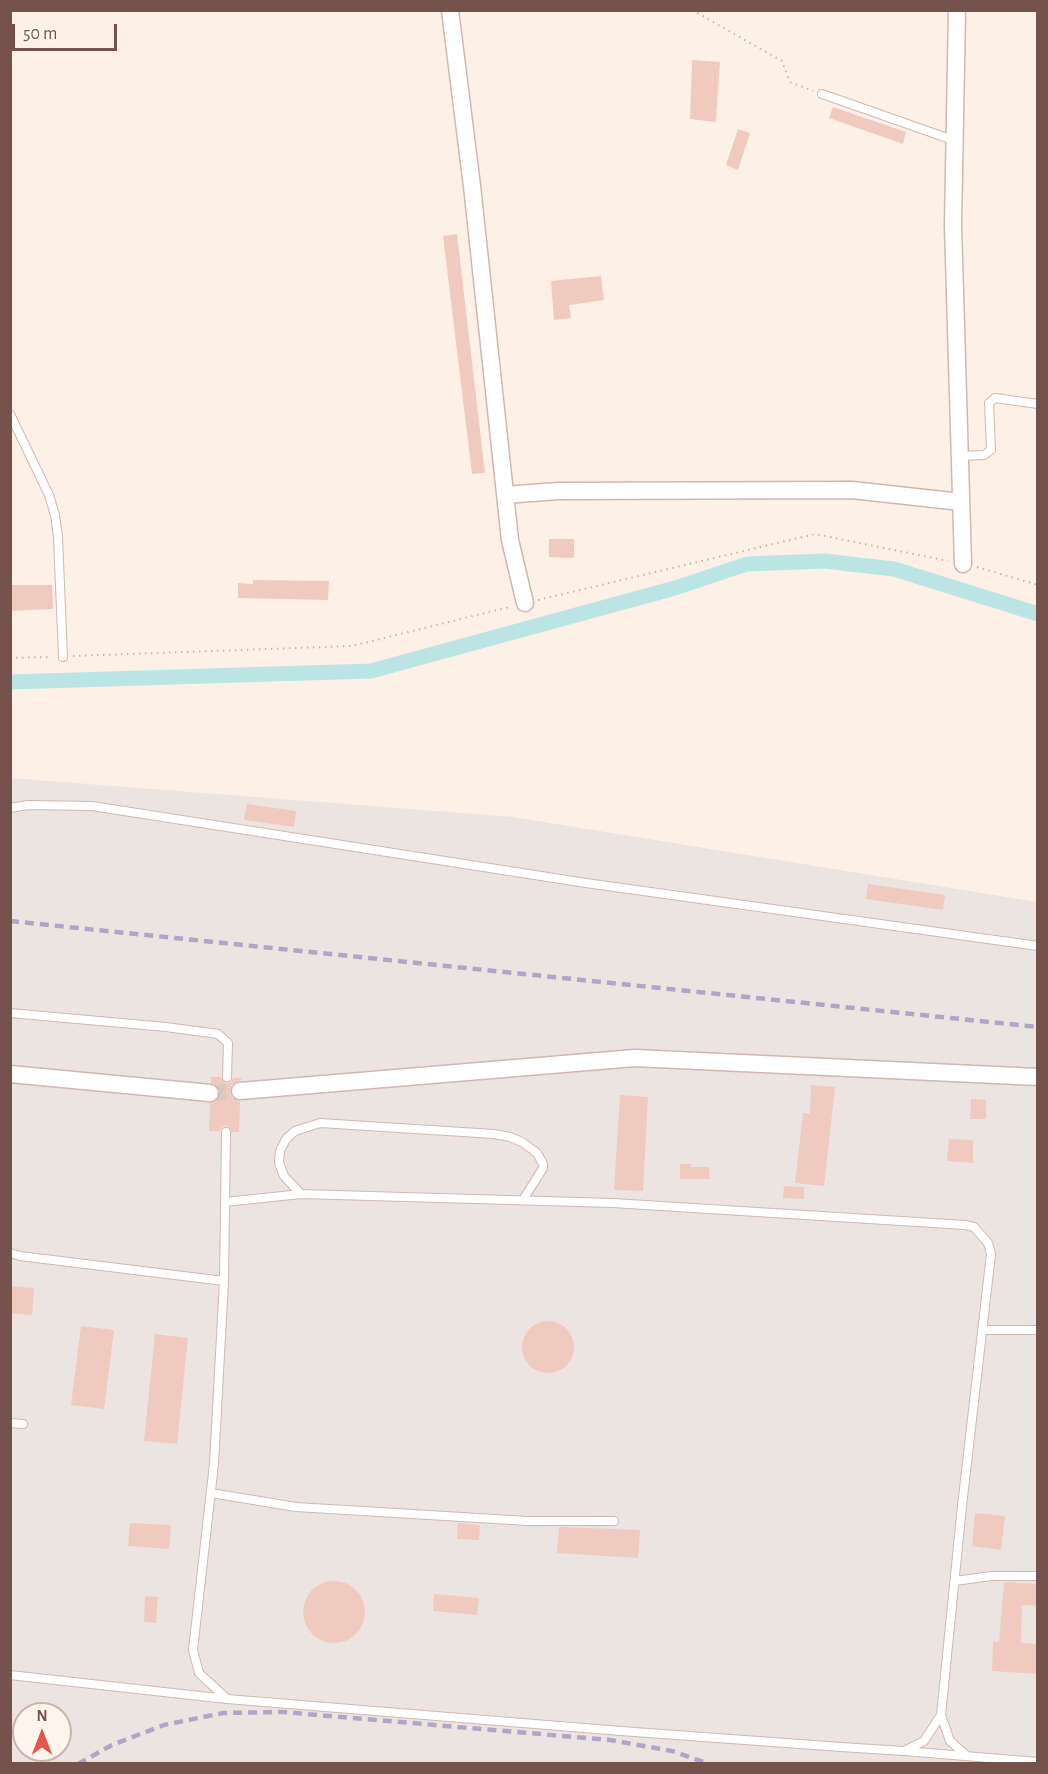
<!DOCTYPE html>
<html>
<head>
<meta charset="utf-8">
<style>
	body { margin:0 }
	#map { position:relative; width:1048px; height:1774px; overflow:hidden; background:#fcf0e7; font-family:"Alegreya Sans",sans-serif }
	canvas { display:block }
	.frame { position:absolute; inset:0; border:12px solid #75534c; pointer-events:none }
	.north { position:absolute; left:12px; top:1702px; width:60px; height:60px; box-sizing:border-box; background:#fff5ed; border:2px solid #c8b4ad; border-radius:50%; rotate:0deg; font-size:16px; font-weight:700; line-height:24px; text-align:center; color:#75534c }
	.north::after { content:''; display:block; margin:auto; width:21px; height:27px; background:#e3564f; clip-path:polygon(50% 0,100% 100%,50% 72%,0 100%) }
	.scale { position:absolute; left:12px; top:24px; width:105px; height:27px; box-sizing:border-box; border:3px solid #75534c; border-top:0; padding-left:8px; font-size:18px; line-height:21px; white-space:nowrap; color:#75534c; -webkit-text-stroke:4px #fff5ed; paint-order:stroke }
</style>
</head>
<body>
<div id="map">
<canvas width="1048" height="1774"></canvas>
<div class="frame"></div>
<div class="north">N</div>
<div class="scale">50 m</div>
</div>
<script>
const context = document.querySelector('canvas').getContext('2d');
context.lineJoin = 'round';
function paint(path, color) { context.fillStyle = color; context.fill(path, 'evenodd'); }
const shape = rows => new Path2D(rows.map(r => 'M' + r).join(''));
function trace(path, color, width, dash) { context.strokeStyle = color; context.lineWidth = width; context.lineCap = dash ? 'butt' : 'round'; context.setLineDash(dash || []); context.stroke(path); }
paint(shape([
	[10,778,513,817,1037,902,1037,1763,11,1763],
	[24,1714,60,1714,60,1750,24,1750]
]), '#ece4e0');
trace(shape([
	[10,682,371,671,675,588,747,564,824,561,894,569,1038,614]
]), '#bbe5e4', 15);
paint(shape([
	[692,60,720,62,716,122,690,119],
	[833,107,906,132,903,144,829,118],
	[738,129,750,133,738,170,726,165],
	[457,234,485,473,472,474,443,236],
	[601,276,604,300,569,305,571,318,554,320,551,281],
	[549,539,574,539,574,558,549,557],
	[253,580,329,581,328,600,238,598,238,583,253,584],
	[10,585,52,585,53,609,10,611],
	[247,804,296,811,294,827,244,820],
	[868,884,945,895,943,910,866,899],
	[211,1077,221,1077,226,1083,231,1082,233,1078,241,1078,241,1080,235,1082,231,1086,230,1091,232,1097,240,1101,239,1132,232,1132,227,1126,222,1127,220,1131,209,1131,210,1103,218,1100,220,1093,217,1085,211,1083],
	[811,1085,835,1087,824,1186,795,1183,803,1113,810,1114],
	[620,1095,648,1097,643,1191,614,1190],
	[971,1099,986,1100,986,1119,970,1119],
	[949,1139,973,1140,973,1163,947,1161],
	[680,1164,691,1164,691,1167,709,1167,710,1179,680,1179],
	[784,1186,804,1187,804,1199,783,1198],
	[10,1286,34,1288,32,1315,10,1313],
	'522 1347a26 26 0 1 1 52 0a26 26 0 1 1-52 0Z',
	[81,1326,114,1330,104,1409,71,1405],
	[155,1334,188,1338,177,1444,144,1441],
	[975,1513,1005,1516,1001,1550,972,1546],
	[130,1523,171,1525,169,1549,128,1546],
	[458,1523,480,1525,479,1540,457,1539],
	[559,1527,640,1530,638,1558,557,1553],
	'303 1612a31 31 0 1 1 62 0a31 31 0 1 1-62 0Z',
	[1004,1582,1038,1584,1038,1606,1022,1605,1021,1643,1038,1644,1038,1674,992,1671,993,1641,999,1642],
	[434,1594,479,1598,477,1615,433,1611],
	[145,1596,158,1597,156,1623,144,1622]
]), '#f1cabf');
trace(shape([
	[210,1093,240,1091]
]), '#dac9c0', 16, [16, 8]);
const service = shape([
	[822,94,953,140],
	[10,414,49,495,55,515,58,537,63,657],
	[960,456,984,455,991,450,989,403,995,398,1038,404],
	[10,808,28,805,92,806,586,883,1038,946],
	[10,1013,166,1027,218,1034,228,1043,227,1077],
	[301,1194,284,1176,279,1163,280,1151,286,1139,295,1131,320,1123,494,1134,510,1137,522,1142,537,1153,543,1164,543,1168,523,1200],
	[225,1202,301,1194,613,1203,965,1225,974,1227,988,1243,991,1254,962,1506,941,1715,924,1741,904,1751,841,1747,621,1731,227,1699,199,1673,193,1650,214,1464,224,1281,226,1132],
	[10,1253,20,1256,224,1281],
	[982,1330,1038,1330],
	[10,1423,23,1424],
	[211,1493,296,1507,528,1521,614,1521],
	[955,1581,991,1576,1038,1576],
	[10,1675,227,1699],
	[941,1715,950,1741,967,1756],
	[904,1751,1038,1762]
]);
const minor = shape([
	[450,10,472,186,510,540,525,603],
	[957,10,953,225,963,564],
	[505,495,558,491,852,490,961,502],
	[10,1074,210,1093],
	[240,1091,635,1058,1038,1077]
]);
trace(service, '#d0b8b0', 10);
trace(minor, '#d0b8b0', 19);
trace(shape([
	[692,10,782,61,790,82,813,91],
	[465,11,483,10],
	[977,567,1038,585],
	[538,600,815,534,948,561],
	[73,656,352,646,509,607],
	[10,658,52,657]
]), '#d6ada2', 2, [1.5, 4.5]);
trace(service, '#fff', 8);
trace(minor, '#fff', 16);
trace(shape([
	[10,921,1038,1027],
	[78,1764,112,1745,164,1725,223,1713,283,1712,610,1740,672,1751,709,1764]
]), '#b1a5c6', 4.5, [9, 6]);
</script>
</body>
</html>
